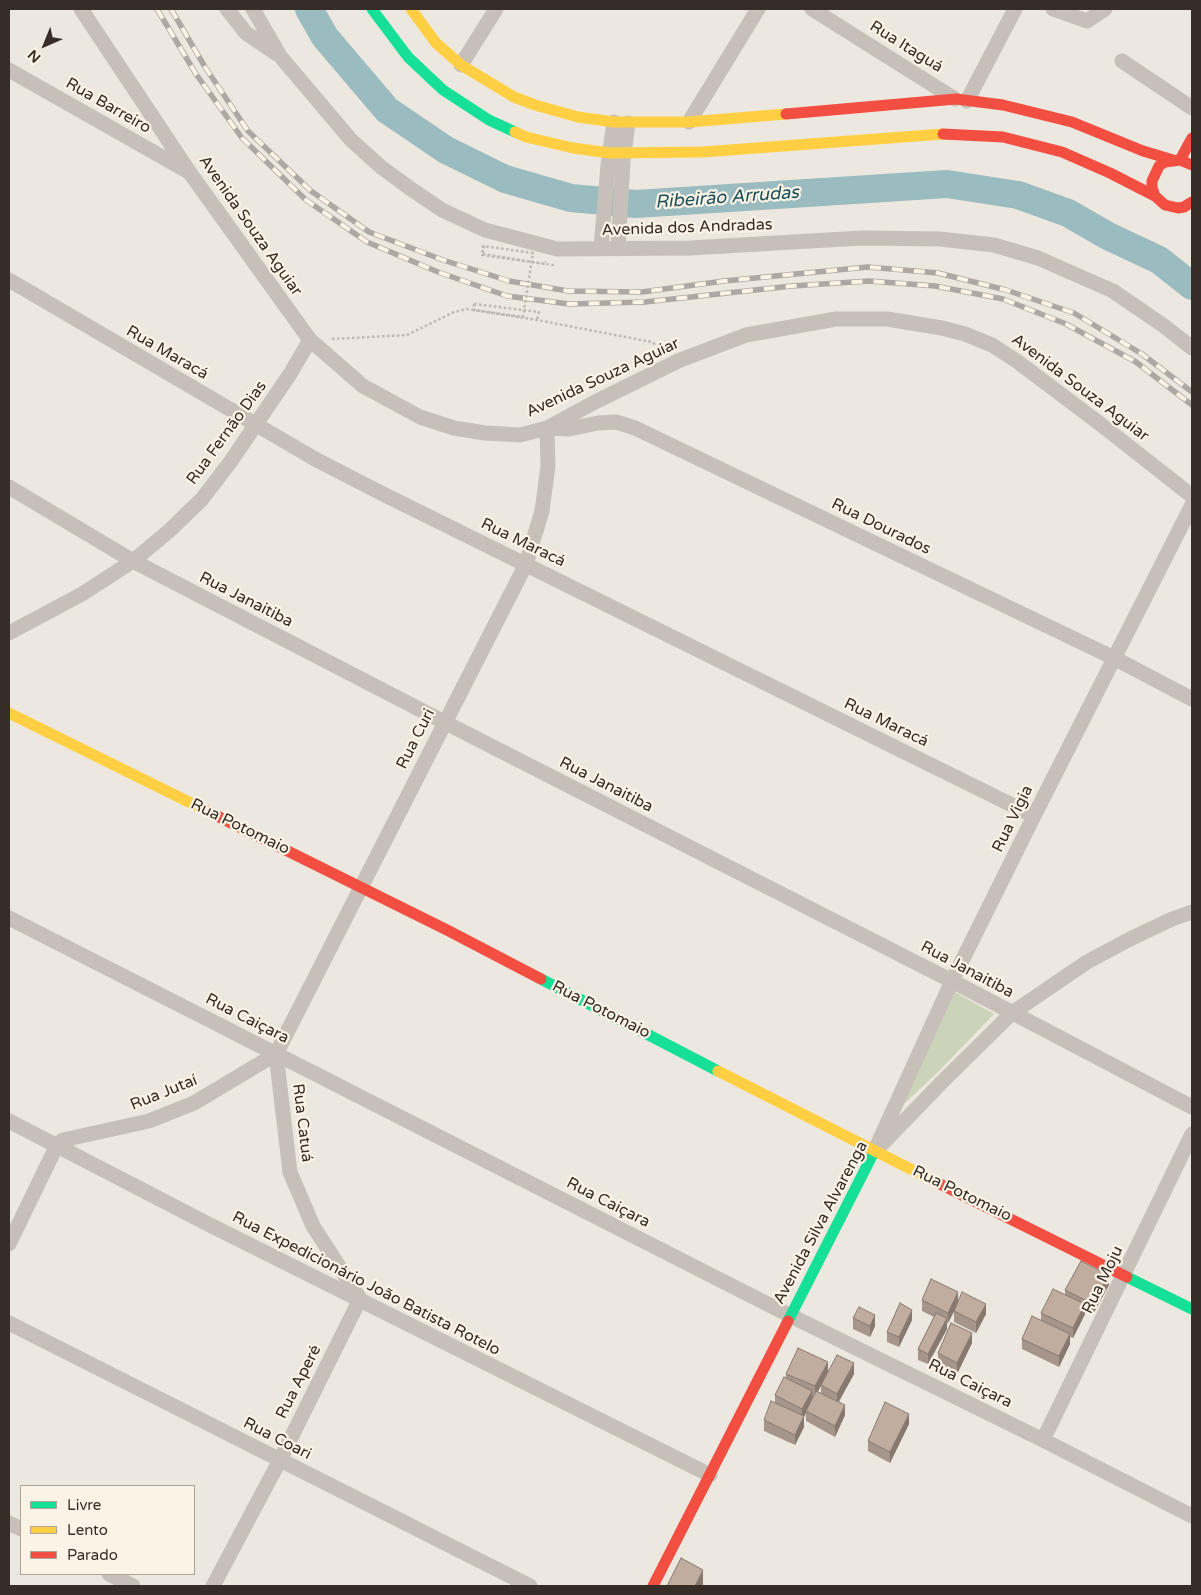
<!DOCTYPE html>
<html>
<head>
<meta charset="utf-8">
<style>
	body { margin:0 }
	#map { position:relative; width:1201px; height:1595px; overflow:hidden; background:#ede8df; font-family:"Varela Round",sans-serif }
	canvas { display:block }
	.frame { position:absolute; inset:0; border:10px solid #362d27; pointer-events:none }
	.legend { position:absolute; left:20px; top:1485px; width:175px; height:90px; box-sizing:border-box; background:#faf3e6; border:1px solid #aca49a; margin:0; padding:6px 9px; list-style:none; font-size:15px; color:#362d27 }
	.legend li { display:flex; align-items:center; gap:10px; height:25px }
	.legend b { width:25px; border:1px solid #aca49a }
	.north { position:absolute; left:20px; top:20px; width:50px; height:50px; -webkit-text-stroke:4px #faf3e6; paint-order:stroke; rotate:224deg; font-size:14px; font-weight:700; line-height:20px; text-align:center; color:#362d27 }
	.north::after { content:''; display:block; margin:auto; width:18px; height:22px; background:#362d27; clip-path:polygon(50% 0,100% 100%,50% 72%,0 100%) }
</style>
</head>
<body>
<div id="map">
<canvas width="1201" height="1595"></canvas>
<div class="frame"></div>
<ul class="legend">
<li><b style="height:6px;background:#16e098"></b>Livre</li>
<li><b style="height:6px;background:#ffcf43"></b>Lento</li>
<li><b style="height:6px;background:#f24e42"></b>Parado</li>
</ul>
<div class="north">N</div>
</div>
<script>
const context = document.querySelector('canvas').getContext('2d');
context.lineJoin = 'round';
function paint(path, color) { context.fillStyle = color; context.fill(path, 'evenodd'); }
const shape = rows => new Path2D(rows.map(r => 'M' + r).join(''));
function trace(path, color, width, dash) { context.strokeStyle = color; context.lineWidth = width; context.lineCap = dash ? 'butt' : 'round'; context.setLineDash(dash || []); context.stroke(path); }
function write(font, color, halo, rows, align = 'center') {
  context.font = font + ' "Varela Round",sans-serif'; context.lineWidth = 4.5; context.setLineDash([]); context.textBaseline = 'middle'; context.strokeStyle = halo; context.fillStyle = color; for (const [text, x, y, turn = 0] of rows) {
    context.save(); context.translate(x, y); context.rotate((+turn || 0) * Math.PI / 180); context.textAlign = isNaN(turn) ? turn : align; if (halo) context.strokeText(text, 0, 0); context.fillText(text, 0, 0); context.restore();
  }
}
paint(shape([
	[955,992,994,1014,940,1070,904,1104]
]), '#cbd3b8');
trace(shape([
	[309,9,325,37,387,110,446,150,505,179,571,198,636,204,947,184,1018,195,1068,213,1108,236,1159,260,1192,286]
]), '#9abbbf', 28);
trace(shape([
	[485,247,483,247,482,255,553,265,553,262],
	[483,254,545,264,545,261],
	[474,304,539,312,537,320],
	[332,339,407,335,454,312,467,309,537,320,652,342,665,352]
]), '#beb8b1', 2.5, [2.5, 2.5]);
trace(shape([
	[81,9,190,173,310,340,363,386,420,417,454,428,485,433,520,435,547,428,595,402,678,361,746,335,836,319,887,319,942,328,965,334,992,345,1018,362,1099,423,1192,496],
	[227,9,246,33,277,54],
	[253,9,280,56,351,140,381,167,411,189,442,210,485,230,557,249,690,248,862,238,940,239,994,245,1038,258,1113,291,1164,326,1192,348],
	[812,9,955,99],
	[1053,9,1087,21,1105,9],
	[1122,61,1192,108],
	[461,65,496,9],
	[9,70,187,171],
	[967,101,1015,9],
	[689,122,758,9],
	[601,248,608,165,614,122],
	[618,249,623,162,628,123],
	[9,280,315,459,381,493,1034,816],
	[9,487,133,561,444,722,952,981,1192,1107],
	[9,633,82,594,133,561,169,531,202,499,231,461,290,374,310,340],
	[9,918,791,1316,1043,1440,1192,1516],
	[276,1054,526,564,542,511,548,466,547,428,569,429,598,423,616,422,635,428,1114,658,1192,699],
	[9,1121,208,1224,710,1475],
	[882,1144,943,1081,1012,1013,1087,962,1130,939,1172,919,1192,912],
	[874,1152,952,981,1034,816,1192,505],
	[9,1244,57,1145,63,1140,149,1121,194,1103,276,1054],
	[9,1323,530,1586],
	[1043,1440,1192,1134],
	[9,1523,21,1529],
	[109,1574,133,1586],
	[213,1586,280,1460,360,1299,313,1226,290,1172,276,1054]
]), '#c6c0b8', 15);
trace(shape([
	[372,9,408,57,443,90,489,120,515,132],
	[541,979,718,1071],
	[1127,1277,1192,1309],
	[788,1321,874,1152]
]), '#16e098', 11);
trace(shape([
	[411,9,436,43,461,65,514,97,535,105,578,117,614,122,689,122,786,114],
	[515,132,526,137,573,148,610,153,703,152,943,134],
	[9,713,207,811],
	[718,1071,936,1182]
]), '#ffcf43', 11);
trace(shape([
	[786,114,956,99,1003,105,1072,122,1143,151,1173,160],
	[943,134,1003,137,1062,152,1110,173,1155,196],
	[1180,160,1192,138],
	[1192,165,1180,160,1165,162,1159,166,1152,181,1152,188,1155,196,1165,205,1178,208,1184,207,1192,202],
	[207,811,447,930,541,979],
	[936,1182,1127,1277],
	[653,1586,788,1321]
]), '#f24e42', 11);
const rail = shape([
	[157,9,196,74,242,138,306,200,367,242,438,272,507,296,569,304,645,302,792,286,869,281,935,286,1003,299,1066,324,1136,362,1192,405],
	[171,9,205,67,248,131,311,191,369,232,443,260,509,281,568,291,642,292,724,281,868,267,938,273,1006,290,1074,313,1142,354,1192,392]
]);
trace(rail, '#ada8a3', 5.5);
trace(rail, '#faf3e6', 4, [11]);
trace(shape([
	[474,304,474,310,523,317,533,253,483,246,483,254]
]), '#beb8b1', 2.5, [2.5, 2.5]);
paint(shape([
	[1109,1285,1093,1314,1085,1310,1085,1314,1073,1338,1070,1337,1070,1344,1059,1367,1022,1349,1022,1339,1041,1320,1041,1313,1065,1295,1065,1290],
	[922,1300,958,1302,986,1314,976,1333,954,1322,954,1311,956,1308,948,1323,947,1323,947,1329,928,1364,918,1360,918,1349,934,1317,922,1311],
	[853,1318,875,1326,870,1337,853,1329],
	[912,1320,899,1347,887,1342,887,1332],
	[972,1343,957,1374,938,1364,938,1353],
	[828,1372,854,1374,839,1402,845,1415,835,1437,806,1421,806,1413,804,1417,804,1427,795,1445,764,1431,764,1420,775,1403,775,1395,786,1378,786,1374],
	[821,1386,821,1393,818,1392],
	[909,1424,890,1463,868,1451,868,1441]
]), '#a6958a');
paint(shape([
	[1109,1275,1109,1285,1093,1314,1093,1304],
	[958,1292,958,1303,948,1323,948,1313],
	[986,1304,986,1314,976,1333,976,1322],
	[1085,1304,1085,1314,1073,1338,1073,1328],
	[912,1310,912,1320,899,1347,899,1337],
	[875,1315,875,1326,870,1337,870,1326],
	[947,1318,947,1329,928,1364,928,1354],
	[972,1333,972,1343,957,1374,957,1363],
	[1070,1334,1070,1344,1059,1367,1059,1356],
	[828,1362,828,1373,815,1396,815,1386],
	[854,1363,854,1374,837,1404,837,1394],
	[812,1391,812,1401,806,1411,806,1413,804,1417,804,1427,795,1445,795,1435,802,1420,802,1409],
	[845,1405,845,1415,835,1437,835,1426],
	[909,1414,909,1424,890,1463,890,1452],
	[703,1570,703,1586,695,1586]
]), '#877970');
const building = shape([
	[1081,1261,1109,1275,1093,1304,1065,1290,1081,1261],
	[931,1279,958,1292,948,1313,922,1300,931,1279],
	[1053,1289,1085,1304,1073,1328,1041,1313,1053,1289],
	[962,1292,986,1304,976,1322,954,1311,962,1292],
	[900,1303,912,1310,899,1337,887,1332,900,1303],
	[859,1307,875,1315,870,1326,853,1318,859,1307],
	[936,1313,947,1318,928,1354,918,1349,936,1313],
	[1032,1316,1070,1334,1059,1356,1022,1339,1032,1316],
	[951,1323,972,1333,957,1363,938,1353,951,1323],
	[798,1348,828,1362,815,1386,786,1374,798,1348],
	[837,1355,854,1363,837,1394,821,1385,837,1355],
	[784,1377,812,1391,802,1409,775,1395,784,1377],
	[816,1391,845,1405,835,1426,806,1411,816,1391],
	[771,1401,804,1416,795,1435,764,1420,771,1401],
	[885,1402,909,1414,890,1452,868,1441,885,1402],
	[681,1558,703,1570,695,1586,667,1586,681,1558]
]);
paint(building, '#c1ada0');
trace(building, '#877970', 1);
write('16px', '#362d27', '#faf3e6', [
	["Rua Itaguá",906,47,32],
	["Rua Barreiro",108,106,30],
	["Avenida Souza Aguiar",250,226,55],
	["Avenida dos Andradas",687,228,-2],
	["Rua Maracá",167,353,30],
	["Avenida Souza Aguiar",603,378,-25],
	["Avenida Souza Aguiar",1080,388,37],
	["Rua Fernão Dias",227,433,-54],
	["Rua Dourados",881,527,26],
	["Rua Maracá",523,543,26],
	["Rua Janaitiba",246,600,27],
	["Rua Maracá",886,723,26],
	["Rua Curi",416,739,-63],
	["Rua Janaitiba",606,785,27],
	["Rua Vigia",1013,819,-64],
	["Rua Potomaio",240,827,26],
	["Rua Janaitiba",967,970,28],
	["Rua Potomaio",601,1010,27],
	["Rua Caiçara",247,1019,27],
	["Rua Jutaí",164,1093,-22],
	["Rua Catuá",302,1123,83],
	["Rua Potomaio",962,1194,26],
	["Rua Caiçara",608,1203,27],
	["Avenida Silva Alvarenga",821,1223,-62],
	["Rua Moju",1103,1280,-64],
	["Rua Expedicionário João Batista Rotelo",366,1284,27],
	["Rua Aperé",299,1382,-63],
	["Rua Caiçara",970,1384,26],
	["Rua Coari",277,1439,27]
]);
write('italic 18px', '#1a4f5a', '#faf3e6', [
	["Ribeirão Arrudas",727,198,-4]
]);
</script>
</body>
</html>
